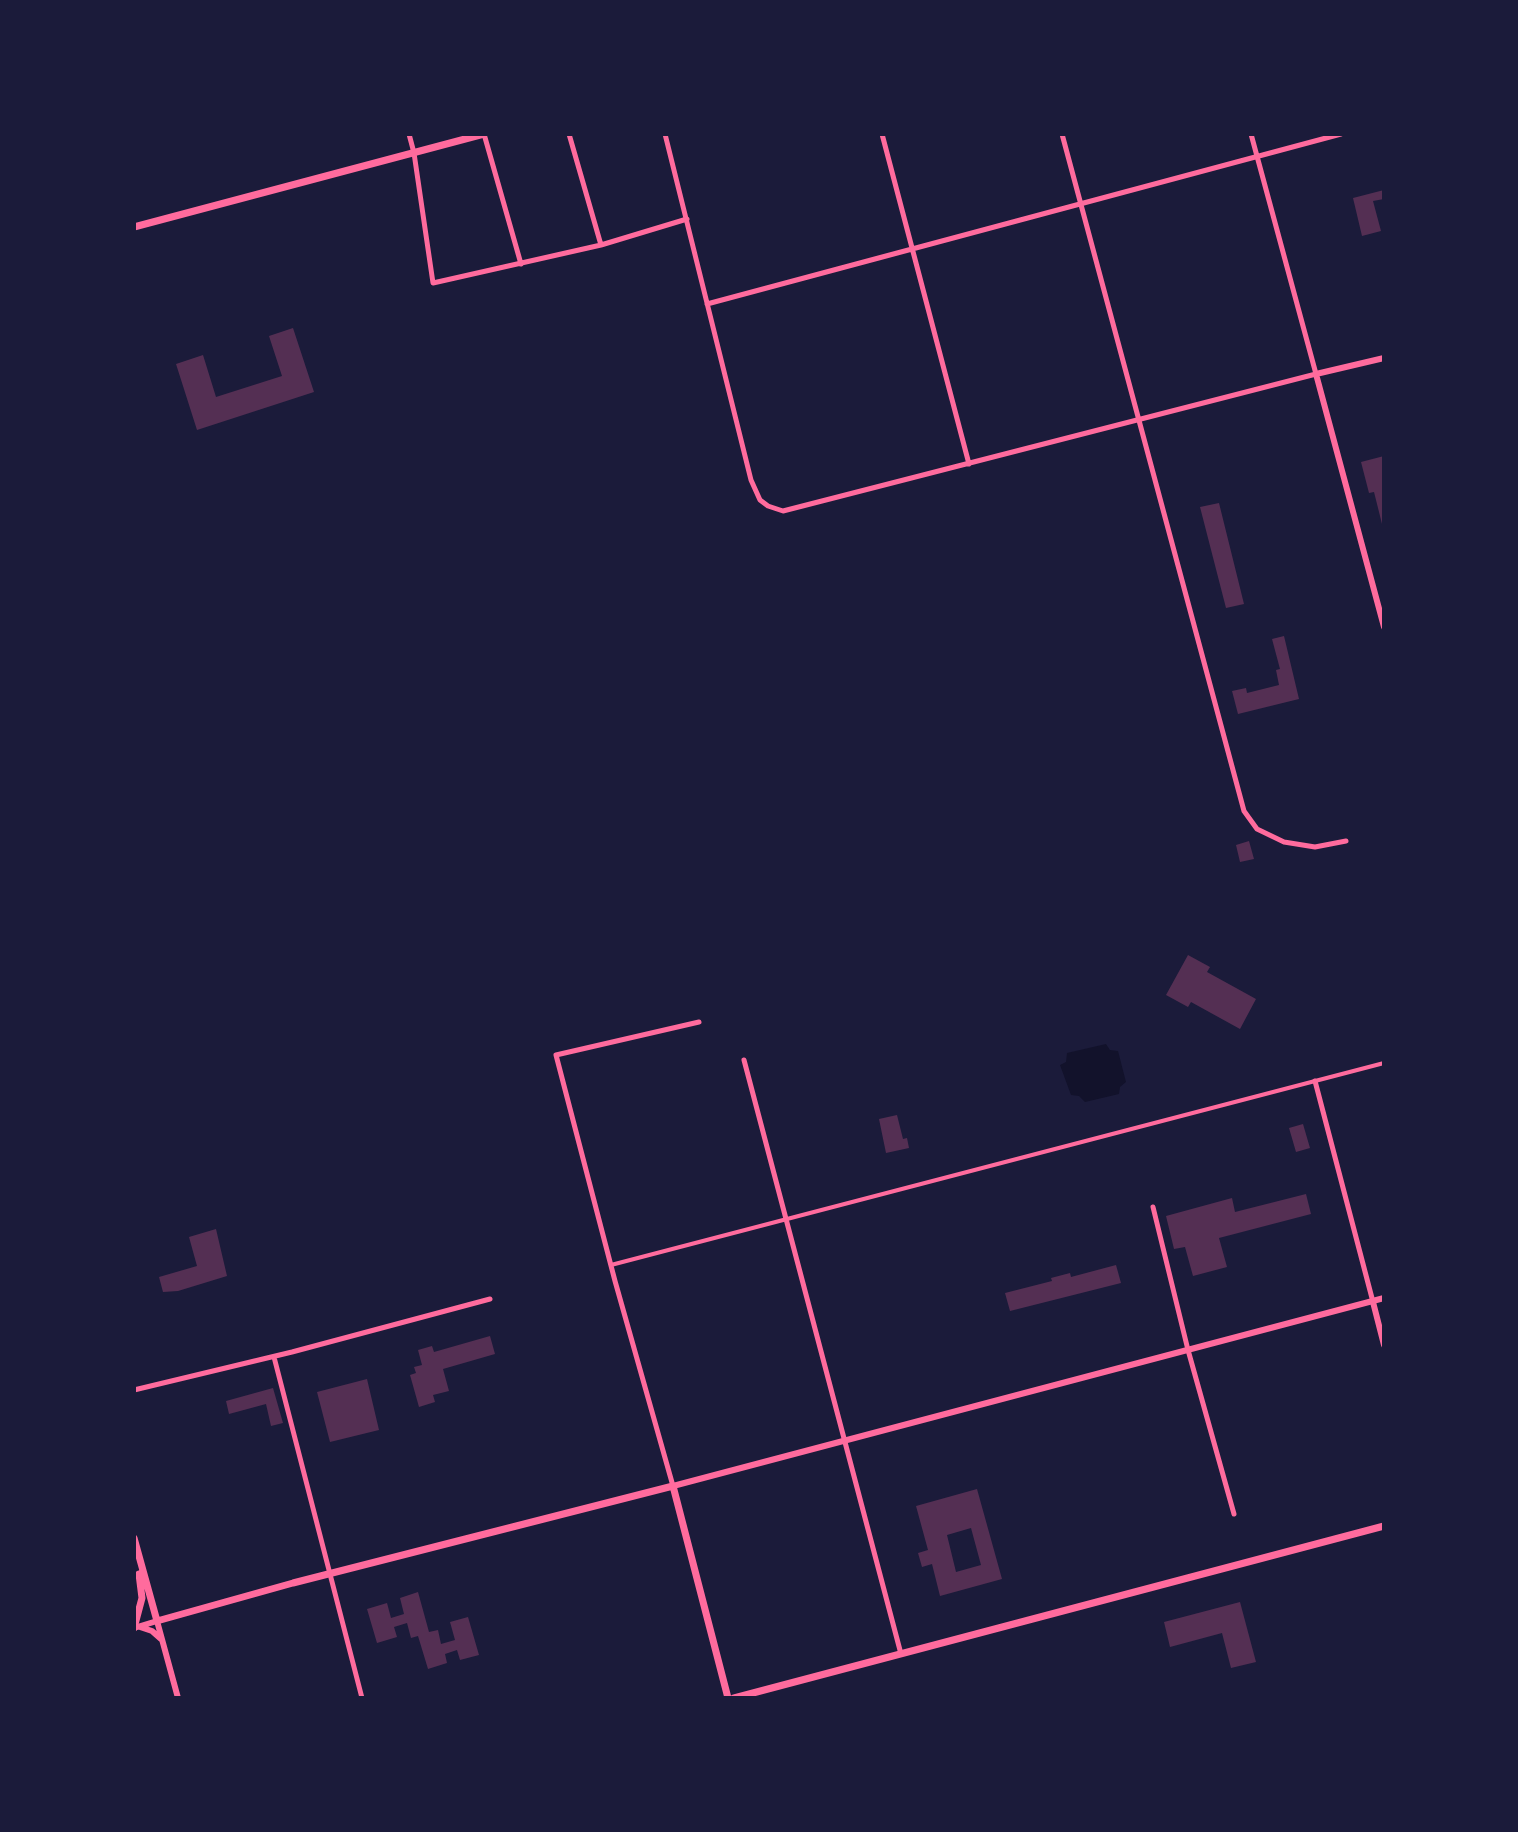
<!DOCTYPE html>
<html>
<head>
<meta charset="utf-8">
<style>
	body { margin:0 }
	#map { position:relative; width:1518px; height:1832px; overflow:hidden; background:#1b1b3a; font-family:"Fira Sans",sans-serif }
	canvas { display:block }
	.frame { position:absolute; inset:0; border:136px solid #1b1b3a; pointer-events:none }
</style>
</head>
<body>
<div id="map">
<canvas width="1518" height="1832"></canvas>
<div class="frame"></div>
</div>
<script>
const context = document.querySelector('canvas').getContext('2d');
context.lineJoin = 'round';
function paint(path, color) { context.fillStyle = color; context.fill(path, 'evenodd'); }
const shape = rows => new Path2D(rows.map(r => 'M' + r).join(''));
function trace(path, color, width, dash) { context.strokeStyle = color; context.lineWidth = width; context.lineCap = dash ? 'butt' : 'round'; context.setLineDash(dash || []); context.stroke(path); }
paint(shape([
	[1106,1044,1110,1050,1118,1051,1126,1082,1120,1087,1119,1094,1085,1102,1079,1096,1071,1095,1060,1065,1066,1062,1067,1053]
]), '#12122b');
paint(shape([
	[1384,190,1384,199,1373,201,1381,231,1362,236,1353,198],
	[293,328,314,392,197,430,176,364,203,355,216,397,282,376,269,336],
	[1384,456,1384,528,1383,528,1374,492,1369,493,1361,462],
	[1219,503,1244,604,1226,608,1200,507],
	[1284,636,1299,699,1238,714,1232,691,1246,688,1247,693,1279,685,1276,670,1280,669,1272,639],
	[1249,841,1254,859,1240,862,1236,845],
	[1188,955,1210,967,1207,972,1256,999,1240,1029,1191,1002,1188,1007,1166,995],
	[897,1115,903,1139,907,1138,909,1148,886,1153,879,1119],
	[1303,1124,1310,1148,1296,1152,1289,1128],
	[1306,1194,1311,1214,1219,1238,1227,1267,1193,1276,1185,1247,1174,1249,1166,1216,1232,1198,1235,1212],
	[216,1229,227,1276,178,1291,163,1292,159,1277,197,1266,189,1237],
	[1116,1265,1121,1283,1010,1311,1005,1293,1052,1281,1051,1278,1070,1273,1071,1277],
	[490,1336,495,1354,443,1369,449,1391,433,1395,435,1402,419,1407,410,1375,416,1373,414,1367,422,1365,418,1350,432,1346,434,1352],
	[367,1379,379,1430,330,1442,317,1392],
	[273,1388,283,1423,271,1426,266,1404,229,1414,226,1401],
	[977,1489,1002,1579,940,1596,932,1564,922,1567,918,1553,928,1550,916,1506],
	[971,1528,981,1565,956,1572,947,1535],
	[418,1592,429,1632,438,1630,441,1644,455,1640,450,1622,468,1617,479,1655,460,1660,457,1650,445,1654,447,1663,428,1669,418,1636,411,1638,407,1623,394,1627,397,1637,377,1643,367,1609,387,1603,391,1618,404,1614,400,1598],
	[1240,1602,1256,1662,1231,1668,1222,1633,1170,1647,1164,1622]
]), '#542f53');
trace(shape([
	[611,1265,1384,1063]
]), '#ff6b9d', 4);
trace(shape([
	[409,134,414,153,433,283,601,245,687,219],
	[484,134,521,264],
	[569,134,601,245],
	[665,134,751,480,760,500,768,506,783,511,1316,374,1251,134],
	[882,134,969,464],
	[1062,134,1244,811,1257,829,1284,842,1315,847,1346,841],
	[707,304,1341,134],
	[744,1060,901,1654],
	[1315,1081,1373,1302],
	[1153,1207,1188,1350,1234,1514],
	[274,1357,362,1698],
	[134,1390,292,1352,490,1299],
	[673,1486,615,1281,556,1055,699,1022]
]), '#ff6b9d', 5);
trace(shape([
	[1384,358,1316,374,1384,627],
	[1373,1302,1384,1345],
	[673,1486,1384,1298],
	[140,1627,152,1631,161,1639],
	[134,1628,157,1621,178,1698]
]), '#ff6b9d', 6);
trace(shape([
	[134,227,484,134],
	[134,1538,157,1621],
	[157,1621,293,1583,673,1486,728,1698],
	[134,1628,142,1598,139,1574],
	[734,1698,1384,1526]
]), '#ff6b9d', 7);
</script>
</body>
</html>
